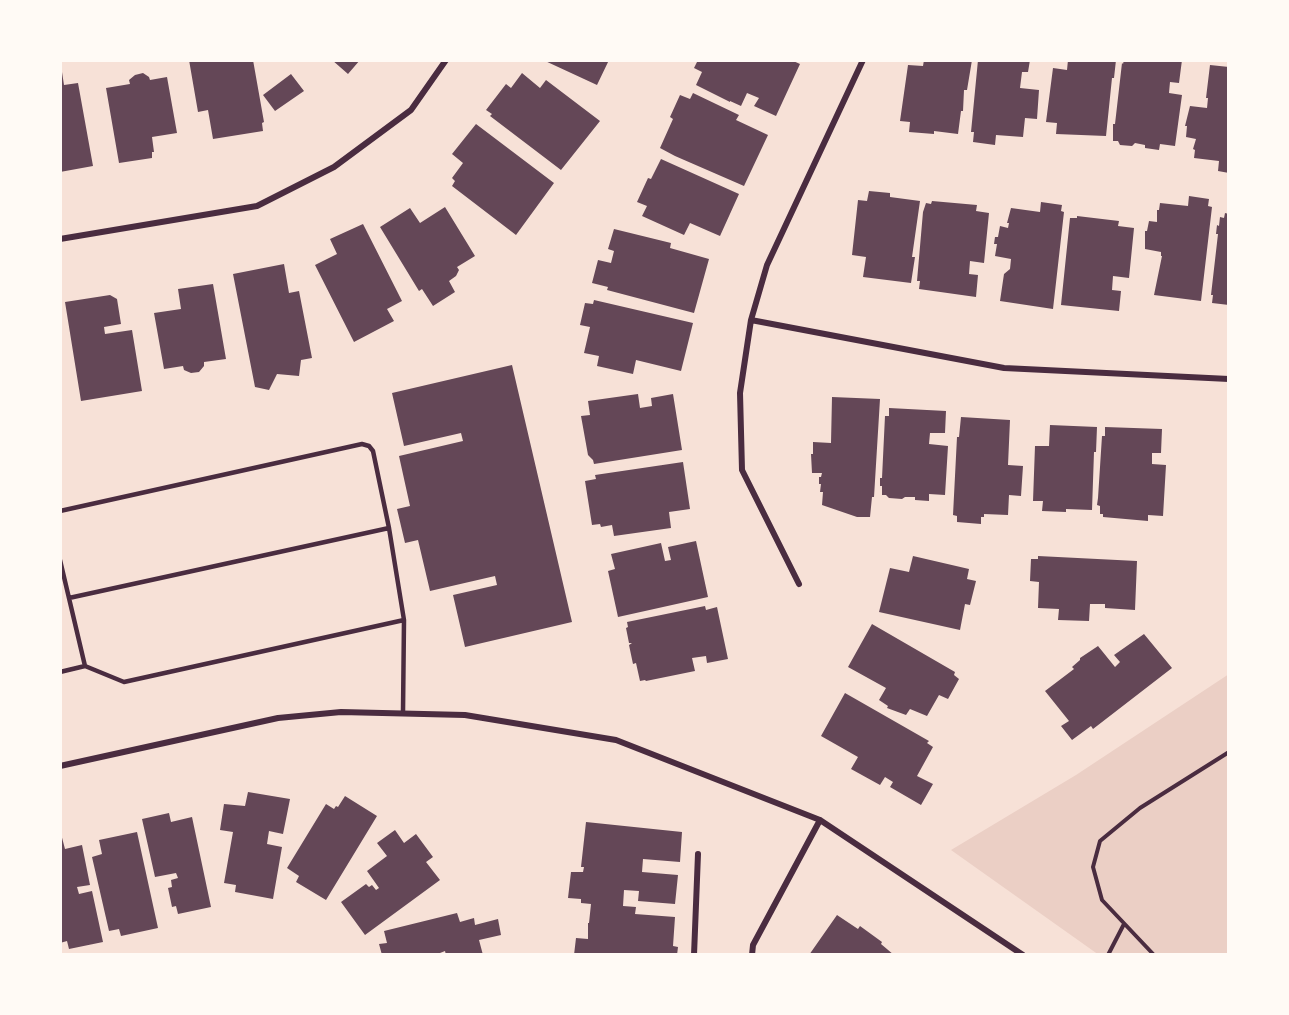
<!DOCTYPE html>
<html>
<head>
<meta charset="utf-8">
<style>
	body { margin:0 }
	#map { position:relative; width:1289px; height:1015px; overflow:hidden; background:#f7e1d7; font-family:"Work Sans",sans-serif }
	canvas { display:block }
	.frame { position:absolute; inset:0; border:62px solid #fffaf5; pointer-events:none }
</style>
</head>
<body>
<div id="map">
<canvas width="1289" height="1015"></canvas>
<div class="frame"></div>
</div>
<script>
const context = document.querySelector('canvas').getContext('2d');
context.lineJoin = 'round';
function paint(path, color) { context.fillStyle = color; context.fill(path, 'evenodd'); }
const shape = rows => new Path2D(rows.map(r => 'M' + r).join(''));
function trace(path, color, width, dash) { context.strokeStyle = color; context.lineWidth = width; context.lineCap = dash ? 'butt' : 'round'; context.setLineDash(dash || []); context.stroke(path); }
paint(shape([
	[1229,674,1229,955,1099,955,951,850,1076,775]
]), '#ebcfc5');
paint(shape([
	[189,60,253,60,264,122,262,123,263,131,213,139,208,110,198,112],
	[332,60,360,60,348,74],
	[543,60,609,60,597,85],
	[698,60,791,60,800,64,776,116,754,106,759,98,747,93,741,106,730,101,730,102,696,85,702,72,694,68],
	[924,60,972,60,967,90,964,90,963,111,961,111,958,134,934,131,934,134,909,132,910,122,900,121,908,65,923,66],
	[978,60,1030,60,1028,72,1022,72,1020,88,1039,90,1037,119,1025,118,1023,137,996,135,995,145,973,142,974,132,971,132],
	[1068,60,1116,60,1114,78,1112,78,1106,136,1056,134,1057,123,1046,122,1053,68,1067,70],
	[1124,60,1182,60,1179,83,1170,82,1169,93,1182,95,1175,146,1160,144,1159,150,1145,148,1145,145,1135,143,1132,146,1120,145,1118,141,1113,141,1113,124,1115,124,1122,63,1123,64],
	[1210,65,1229,67,1229,173,1218,171,1219,161,1194,158,1195,150,1193,149,1196,139,1186,137,1187,126,1185,126,1190,106,1207,108,1208,98,1206,98],
	[60,72,62,72,64,85,78,83,93,166,60,172],
	[143,73,149,77,150,80,167,77,177,133,152,137,154,152,152,152,152,158,119,163,106,88,130,84,129,80,135,75],
	[522,73,540,88,546,80,600,121,561,170,490,116,492,114,486,110,506,84,511,88],
	[291,74,304,91,275,111,263,95],
	[693,93,739,115,736,120,768,135,744,186,675,156,660,148,673,119,670,117,680,95,690,99],
	[476,124,554,183,516,235,452,186,455,181,452,178,463,163,452,154],
	[661,159,739,194,720,236,690,223,684,235,642,216,647,206,637,202,648,178,651,179],
	[869,191,890,193,890,197,920,201,912,257,915,257,911,283,863,277,866,257,852,255,858,200,867,201],
	[1189,196,1209,199,1208,206,1212,207,1201,301,1154,295,1162,256,1161,256,1161,252,1145,249,1145,231,1147,231,1149,221,1157,222,1157,210,1159,210,1160,203,1188,206],
	[932,201,977,205,976,211,989,213,984,263,970,261,969,274,978,275,976,297,919,289,920,281,917,281,923,212,926,203,931,204],
	[1041,202,1062,205,1061,211,1064,212,1053,309,1000,301,1004,274,1010,269,1011,259,995,256,997,244,994,244,995,237,998,237,1000,226,1008,228,1009,223,1007,223,1011,208,1040,212],
	[445,207,475,256,457,267,459,270,456,276,449,281,455,292,433,306,422,289,419,291,380,227,410,208,420,223],
	[1225,213,1229,214,1229,305,1212,303,1213,295,1211,295,1218,234,1216,234,1217,225,1219,226,1220,217,1224,218],
	[1077,216,1119,221,1118,226,1134,228,1129,278,1113,276,1112,290,1121,291,1119,311,1061,305,1070,218,1077,218],
	[363,224,402,301,387,309,394,321,354,342,315,265,337,254,330,239],
	[614,229,671,243,670,248,709,259,694,313,607,290,608,287,592,283,598,260,611,263,614,251,608,249],
	[284,264,289,293,299,291,312,358,301,360,299,376,277,374,269,390,255,387,233,274],
	[213,284,226,359,204,362,204,366,199,372,191,373,184,370,183,366,164,369,154,313,181,309,178,289],
	[110,295,117,299,121,324,104,327,105,334,132,330,142,391,81,401,65,302],
	[594,300,693,323,681,371,636,360,633,374,597,366,599,356,584,353,590,327,580,325,585,303,593,304],
	[512,365,572,622,465,647,453,595,497,585,495,576,430,591,418,540,405,543,397,509,410,506,399,456,463,441,461,433,404,446,392,393],
	[638,394,640,408,652,406,651,398,673,394,682,450,594,464,593,460,588,455,581,416,590,415,588,401],
	[832,397,880,399,874,497,872,497,870,517,857,517,822,505,823,492,820,492,821,484,819,484,819,477,821,477,822,473,812,473,811,454,813,454,813,442,831,443],
	[889,408,946,411,945,433,930,433,929,444,948,446,945,495,929,494,929,501,915,500,915,497,905,497,902,499,889,498,886,495,882,495,882,486,880,486,880,478,882,478,885,416,889,416],
	[961,417,1010,420,1008,465,1023,466,1021,496,1009,495,1008,515,984,514,984,517,981,517,981,524,957,522,957,516,953,515,957,437,959,437],
	[1050,425,1097,427,1096,452,1094,452,1092,510,1066,509,1066,512,1042,511,1043,501,1033,501,1035,446,1049,446],
	[1105,427,1162,429,1161,453,1152,453,1152,464,1166,465,1163,516,1148,515,1148,521,1103,517,1103,514,1100,514,1100,506,1097,505,1098,498,1102,436,1105,436],
	[683,462,690,509,669,512,671,528,614,536,612,525,601,527,600,524,592,525,585,481,596,479,595,475],
	[696,541,708,597,618,617,608,571,615,569,611,554,661,543,665,561,671,560,668,547],
	[913,556,969,569,967,579,976,581,970,605,965,604,960,630,879,612,890,568,909,572],
	[1038,556,1137,561,1135,610,1105,608,1105,604,1090,604,1089,621,1058,620,1059,609,1038,608,1039,582,1030,581,1031,559,1038,559],
	[705,606,706,610,717,607,728,659,707,663,706,656,692,658,695,671,646,681,645,680,640,681,636,663,633,664,629,645,632,643,629,643,626,628,628,627,627,622],
	[872,624,955,672,954,675,959,679,948,699,939,695,927,716,910,709,906,715,887,708,888,706,879,700,886,688,848,667],
	[1144,634,1172,668,1093,729,1091,726,1072,740,1061,726,1069,721,1045,691,1074,669,1072,667,1080,660,1080,658,1098,646,1115,667,1120,662,1114,655],
	[845,693,929,741,927,743,933,747,917,776,933,784,921,805,890,787,893,782,885,777,880,785,851,769,858,757,821,736],
	[248,792,290,799,283,834,269,831,267,844,282,847,273,899,235,892,236,885,224,883,233,832,220,830,224,804,245,806],
	[345,796,377,816,326,900,296,882,299,876,287,868,326,804,334,809,336,806,338,807],
	[169,813,171,822,192,817,211,907,178,914,176,906,172,907,168,888,172,887,171,880,178,878,176,873,155,877,142,819],
	[586,822,682,832,680,862,643,859,642,872,678,875,675,904,638,901,639,891,624,890,623,906,636,907,635,914,675,917,673,946,678,947,677,955,574,955,576,938,588,939,588,923,589,923,591,904,581,903,581,899,568,898,571,872,583,872,584,867,581,867],
	[60,830,65,849,82,845,90,885,77,887,79,894,92,891,103,942,69,949,67,941,60,943],
	[395,830,404,843,416,834,433,857,426,862,440,880,365,935,341,902,366,884,369,887,372,885,376,890,379,888,367,871,387,856,377,843],
	[137,832,158,928,121,936,119,929,109,931,92,857,102,854,99,840],
	[457,913,460,922,474,918,475,925,498,919,501,935,479,940,483,955,446,955,445,951,435,955,382,955,379,944,387,943,384,931],
	[837,915,858,929,860,926,882,942,881,944,894,955,809,955]
]), '#644757');
trace(shape([
	[1108,955,1124,924],
	[1154,955,1102,900,1093,867,1100,841,1140,808,1229,752]
]), '#4a2c40', 4);
trace(shape([
	[60,511,362,444,369,446,373,451,389,528,404,620,403,712],
	[60,560,85,666],
	[69,598,389,528],
	[60,672,85,666,124,682,404,620]
]), '#4a2c40', 4.5);
trace(shape([
	[60,239,257,206,334,167,411,110,446,60],
	[751,320,1004,368,1229,379],
	[799,584,742,470,740,393,751,320,767,265,863,60],
	[60,766,278,718,341,712,465,715,616,740,820,820,1023,955],
	[694,955,698,854],
	[752,955,753,945,820,820]
]), '#4a2c40', 6);
</script>
</body>
</html>
